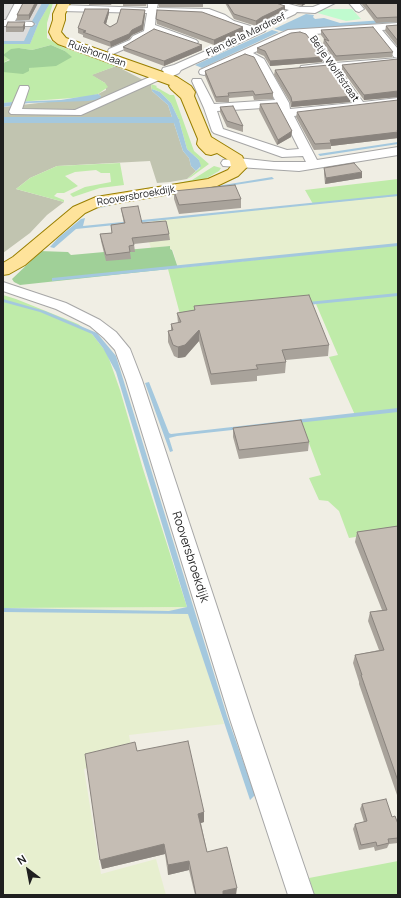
<!DOCTYPE html>
<html>
<head>
<meta charset="utf-8">
<style>
	body { margin:0 }
	#map { position:relative; width:401px; height:898px; overflow:hidden; background:#f0eee4; font-family:Manrope,sans-serif }
	canvas { display:block }
	.frame { position:absolute; inset:0; border:4px solid #1f1f1f; pointer-events:none }
	.north { position:absolute; left:8px; top:850px; width:40px; height:40px; -webkit-text-stroke:3px #fff; paint-order:stroke; rotate:328deg; font-size:11px; font-weight:700; line-height:16px; text-align:center; color:#1f1f1f }
	.north::after { content:''; display:block; margin:auto; width:14px; height:18px; background:#1f1f1f; clip-path:polygon(50% 0,100% 100%,50% 72%,0 100%) }
</style>
</head>
<body>
<div id="map">
<canvas width="401" height="898"></canvas>
<div class="frame"></div>
<div class="north">N</div>
</div>
<script>
const context = document.querySelector('canvas').getContext('2d');
context.lineJoin = 'round';
function paint(path, color) { context.fillStyle = color; context.fill(path, 'evenodd'); }
const shape = rows => new Path2D(rows.map(r => 'M' + r).join(''));
function trace(path, color, width, dash) { context.strokeStyle = color; context.lineWidth = width; context.lineCap = dash ? 'butt' : 'round'; context.setLineDash(dash || []); context.stroke(path); }
function write(font, color, halo, rows, align = 'center') {
  context.font = font + ' Manrope,sans-serif'; context.lineWidth = 4; context.setLineDash([]); context.textBaseline = 'middle'; context.strokeStyle = halo; context.fillStyle = color; for (const [text, x, y, turn = 0] of rows) {
    context.save(); context.translate(x, y); context.rotate((+turn || 0) * Math.PI / 180); context.textAlign = isNaN(turn) ? turn : align; if (halo) context.strokeText(text, 0, 0); context.fillText(text, 0, 0); context.restore();
  }
}
paint(shape([
	[3,3,51,3,34,45,3,44]
]), '#dddcdb');
paint(shape([
	[116,66,151,84,152,91,168,105,183,151,189,158,191,166,196,171,187,179,170,182,157,183,150,161,57,166,30,178,16,189,64,202,47,215,30,233,3,253,3,107,101,96,98,94,106,90,105,83,91,75]
]), '#c1c4b0');
paint(shape([
	[398,196,398,245,178,268,173,250,170,249,170,246,151,248,144,227,153,224,152,220],
	[187,607,224,724,129,735,133,757,84,769,101,874,156,859,166,895,3,895,3,608]
]), '#e7efcf');
paint(shape([
	[50,3,53,3,47,23,47,38,62,47,116,66,92,75,105,83,108,87,98,94,86,97,3,103,3,72,29,68,71,57,65,51,51,45,32,50,19,48,6,56,10,59,3,63,3,44,30,44,39,22],
	[151,84,157,86,156,87,170,95,174,95,194,151,209,164,191,177,187,179,200,168,199,160,187,149,179,120,171,103,160,92,152,89],
	[120,163,124,185,100,188,73,197,70,194,85,187,111,182,110,173,101,173,96,170,75,172,65,176,78,186,64,193,57,193,54,196,64,200,64,202,16,189,30,178,57,166],
	[214,166,221,168,219,171,207,178,194,183,174,184,192,180],
	[398,179,398,196,313,204,305,190],
	[398,245,398,530,349,538,339,511,328,501,319,500,309,478,321,475,301,422,355,415,329,357,338,355,316,304,181,318,168,269],
	[3,295,16,299,78,324,92,334,107,353,120,390,143,469,187,607,3,608],
	[398,861,398,895,314,895,309,878]
]), '#bfeba9');
paint(shape([
	[51,45,65,51,72,57,56,66,29,68,29,71,23,74,3,72,3,63,10,60,3,55,11,49,19,48,32,50],
	[170,246,170,249,172,250,178,268,20,285,14,282,12,279,34,258,39,251,68,252,71,255]
]), '#a0d098');
paint(shape([
	[322,9,352,9,361,19,346,21,314,12]
]), '#c0fbcf');
paint(shape([
	[42,3,50,3,39,22,30,44,3,44,3,41,24,41,31,26,37,24,31,23],
	[306,14,314,15,313,17,315,19,324,18,340,23,398,19,398,22,281,31,274,29],
	[272,30,279,32,202,68,195,65],
	[152,89,160,92,171,103,179,120,187,149,199,160,201,166,196,171,191,166,189,158,183,151,168,105,152,91],
	[98,94,101,96,100,99,88,101,28,103,3,107,3,103,12,102,61,100],
	[398,142,398,144,320,156,318,154],
	[272,177,274,179,124,202,96,209,114,203],
	[398,194,398,196,76,229,54,248,50,247,58,238,81,219,85,218,83,226],
	[398,243,398,246,52,281,52,278],
	[398,293,398,296,195,316,278,305],
	[3,299,45,311,97,333,116,356,227,716,255,795,250,800,188,614,3,612,3,608,169,611,187,607,116,372,103,348,92,334,40,312,3,302],
	[149,382,169,433,171,434,398,408,398,412,177,436,169,438,173,451,170,452,145,383]
]), '#a4c8de');
paint(shape([
	[3,117,175,117,180,120,175,123,3,123,3,117]
]), '#a4c8de');
const minor = shape([
	[15,3,25,3,15,21,32,22,34,24,32,26,3,26,3,20,6,20,15,3],
	[148,3,158,3,157,8,209,9,225,15,234,21,257,28,262,23,289,10,272,5,270,3,285,3,300,7,313,7,323,3,335,3,315,13,297,12,295,14,268,27,265,31,181,70,179,73,169,78,159,80,81,115,11,114,9,112,20,86,28,86,29,88,22,109,75,110,152,76,162,74,164,72,162,70,163,68,174,65,249,32,228,25,219,19,208,15,156,13,155,25,196,40,198,42,196,44,190,44,154,32,152,34,139,40,136,44,113,54,108,51,109,49,130,40,133,36,144,31,147,13,61,11,56,8,61,5,148,8,148,3],
	[349,3,359,3,364,9,359,12,356,11,349,3],
	[398,23,398,29,382,30,398,49,398,64,339,69,363,102,398,98,398,104,294,116,317,160,398,147,398,155,299,171,223,166,221,163,223,160,238,158,274,162,306,162,303,156,282,157,214,133,212,131,204,108,192,81,193,79,201,79,214,104,275,100,255,61,245,57,204,75,200,74,199,72,200,70,288,30,398,23],
	[373,30,394,57,398,58,335,63,314,34,373,30],
	[305,35,325,63,301,66,300,68,301,70,329,69,353,103,290,109,289,103,264,59,253,53,290,36,305,35],
	[278,107,299,149,287,150,223,129,217,111,278,107],
	[3,282,66,303,100,320,116,332,130,349,142,380,254,719,314,895,288,895,230,719,126,380,115,350,104,338,90,326,56,309,3,291,3,282]
]);
const major = shape([
	[58,3,70,3,65,14,65,20,61,32,66,38,177,77,191,86,195,92,194,96,211,137,242,156,247,167,238,176,217,186,100,206,85,213,25,265,9,274,3,275,3,263,13,257,73,207,96,197,208,179,228,170,231,166,230,161,217,153,211,155,206,154,199,147,197,144,198,139,181,98,171,89,169,86,170,85,58,44,53,40,49,32,53,20,53,14,58,3]
]);
trace(minor, '#a6a6a6', 2);
trace(major, '#997f00', 2);
paint(minor, '#fff');
paint(major, '#fee39b');
paint(shape([
	[23,3,38,3,29,20,17,20,17,15],
	[89,3,112,3,111,5,89,5],
	[123,3,147,3,146,6,123,6],
	[158,3,203,3,203,7,159,7],
	[225,3,276,3,285,10,261,22,256,26,234,19],
	[291,3,307,3,302,6],
	[361,3,398,3,398,22,376,23],
	[109,9,109,13,106,24,110,27,145,10,145,14,143,30,132,35,129,39,111,47,83,37,83,35,78,33,78,28],
	[156,19,243,27,243,32,214,45,157,24],
	[8,22,25,28,23,32,6,32,6,27],
	[398,25,398,47,385,31,386,26],
	[321,30,393,52,392,57,336,61,323,44,324,39,321,35],
	[202,45,202,50,164,66,124,51,123,47],
	[257,48,323,57,322,62,270,66,264,56,257,53],
	[398,59,398,97,364,100,342,70,342,65],
	[275,70,350,102,291,107,290,102,274,75],
	[205,71,273,93,273,99,254,100,253,96,229,98,229,102,216,102,205,76],
	[260,104,292,131,291,137,277,145,259,110],
	[220,107,243,126,243,132,227,127,220,112],
	[297,112,398,138,331,146,331,149,314,150,296,117],
	[324,168,362,178,325,184,324,174],
	[174,191,241,199,241,208,179,214,174,199],
	[121,208,142,223,169,234,170,240,134,244,135,252,130,252,131,259,106,261,101,241,100,234,112,233,111,225,124,224,122,214],
	[194,306,329,345,328,356,286,360,286,362,285,373,257,376,257,381,211,385,199,341,185,357,178,358,174,356,168,342,168,331,171,330,171,324,178,323,177,313,194,310],
	[233,428,309,442,308,451,239,459,233,437],
	[398,526,398,795,397,795,359,684,359,682,353,663,355,655,379,650,368,621,370,612,382,610,355,542,357,532],
	[137,751,204,812,204,822,201,823,207,852,236,895,195,895,189,870,168,875,165,854,102,869],
	[362,804,392,817,398,824,398,843,389,844,387,848,375,851,374,847,359,850,353,829,355,824,364,822,360,809]
]), '#a9a39b');
paint(shape([
	[35,3,38,3,29,20,29,15],
	[302,3,307,3,302,6],
	[285,6,285,10,261,22,256,26,256,21,262,17],
	[109,9,109,13,105,28,104,23],
	[145,10,145,14,143,30,132,35,129,39,111,47,110,42,132,30],
	[25,22,25,28,23,32,23,27],
	[243,27,243,32,214,45,214,40],
	[202,45,202,50,164,66,164,61],
	[323,57,322,62,270,66,270,61],
	[398,91,398,97,364,100,364,95],
	[351,96,350,102,291,107,292,102],
	[398,130,398,138,331,146,331,143,330,140],
	[292,131,291,137,277,145,278,140],
	[362,172,362,178,325,184,326,178],
	[199,330,199,341,185,357,178,358,178,347],
	[204,812,204,822,198,824,198,814],
	[164,844,165,854,102,869,100,860],
	[189,861,189,870,168,875,168,865],
	[237,888,236,895,223,895,223,891]
]), '#8a847e');
const building = shape([
	[23,3,35,3,29,15,17,15,23,3],
	[227,3,276,3,285,6,262,17,256,21,234,14,227,3],
	[365,3,398,3,398,17,377,18,365,3],
	[85,9,109,9,104,23,110,27,117,23,121,9,145,10,142,25,132,30,129,34,110,42,83,32,86,31,78,28,85,9],
	[157,10,202,12,243,27,214,40,156,19,157,10],
	[8,22,25,22,23,27,6,27,8,22],
	[398,25,398,41,386,26,398,25],
	[373,27,393,52,336,56,324,39,329,41,321,30,373,27],
	[154,29,202,45,164,61,123,47,154,29],
	[300,32,306,34,323,57,270,61,265,51,257,48,291,33,300,32],
	[245,54,254,57,273,93,255,95,253,91,228,93,229,96,216,97,205,71,245,54],
	[398,59,398,91,364,95,342,65,398,59],
	[329,65,351,96,292,102,291,97,275,70,329,65],
	[398,100,398,130,397,130,398,132,330,140,331,143,315,144,297,112,398,100],
	[277,103,292,131,278,140,260,104,277,103],
	[233,106,243,126,227,121,220,107,233,106],
	[354,163,362,172,326,178,324,168,354,163],
	[235,185,241,199,179,205,174,191,235,185],
	[138,206,142,223,166,221,169,234,132,238,134,245,129,246,130,252,106,255,100,234,112,233,111,225,125,223,121,208,138,206],
	[309,295,329,345,282,350,286,362,256,365,258,369,211,374,199,330,185,345,178,347,173,345,168,331,173,330,171,324,181,322,177,313,195,310,194,306,309,295],
	[301,420,309,442,239,450,233,428,301,420],
	[398,526,398,781,361,675,362,675,355,655,384,650,370,612,387,610,357,532,398,526],
	[188,741,204,812,198,814,207,852,227,847,237,888,223,891,223,895,196,895,189,861,168,865,164,844,100,860,85,754,135,742,137,751,188,741],
	[386,799,392,817,395,816,398,824,398,838,388,839,389,843,377,846,376,842,361,845,355,824,367,821,362,804,386,799]
]);
paint(building, '#c5bdb4');
trace(building, '#8a847e', 1);
write('10px', '#1f1f1f', '#fff', [
	["Fien de la Mardreef",246,35,-26],
	["Ruishornlaan",97,54,20],
	["Betje Wolffstraat",334,69,55],
	["Rooversbroekdijk",136,196,-10]
]);
write('12px', '#1f1f1f', '#fff', [
	["Rooversbroekdijk",190,557,72]
]);
</script>
</body>
</html>
